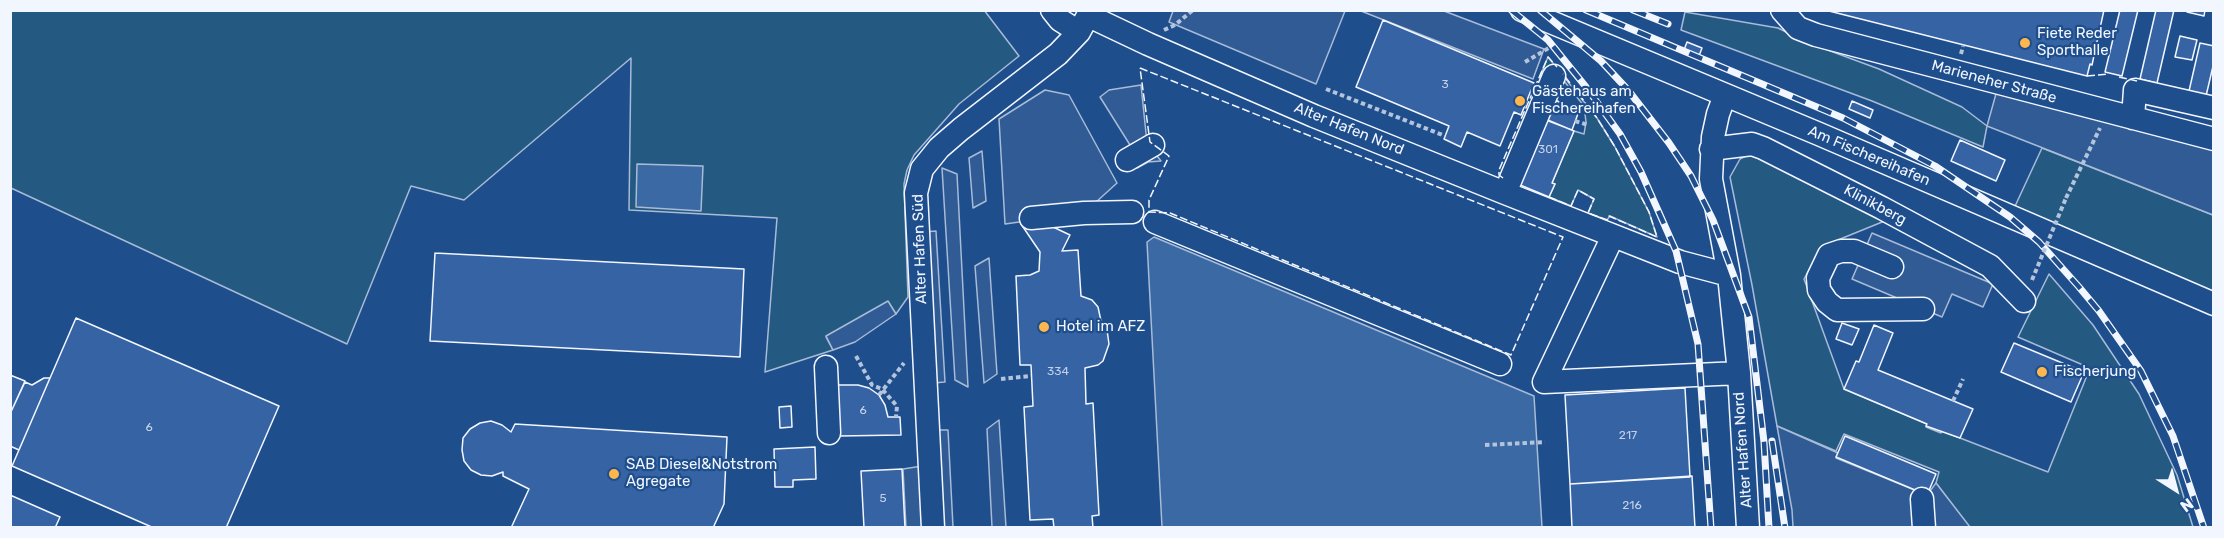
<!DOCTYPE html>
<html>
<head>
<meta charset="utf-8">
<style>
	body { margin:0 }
	#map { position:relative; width:2224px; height:538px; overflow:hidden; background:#1f4e8c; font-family:Rubik,sans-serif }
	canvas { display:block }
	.frame { position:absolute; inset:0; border:12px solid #f2f6ff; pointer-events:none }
	.north { position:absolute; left:2146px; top:460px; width:60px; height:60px; -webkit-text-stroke:4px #1f4e8c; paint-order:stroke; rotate:144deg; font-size:16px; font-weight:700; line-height:24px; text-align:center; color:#f2f6ff }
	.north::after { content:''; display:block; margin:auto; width:21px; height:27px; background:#f2f6ff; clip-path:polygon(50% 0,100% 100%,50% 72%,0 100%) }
</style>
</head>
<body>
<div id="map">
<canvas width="2224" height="538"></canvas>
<div class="frame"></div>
<div class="north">N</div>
</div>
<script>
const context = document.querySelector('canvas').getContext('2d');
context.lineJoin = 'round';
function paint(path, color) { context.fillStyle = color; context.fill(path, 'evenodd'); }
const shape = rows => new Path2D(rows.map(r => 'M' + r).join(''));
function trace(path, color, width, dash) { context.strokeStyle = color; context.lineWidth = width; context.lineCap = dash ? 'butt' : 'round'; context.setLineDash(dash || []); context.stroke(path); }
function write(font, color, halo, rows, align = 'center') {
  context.font = font + ' Rubik,sans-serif'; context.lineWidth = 4.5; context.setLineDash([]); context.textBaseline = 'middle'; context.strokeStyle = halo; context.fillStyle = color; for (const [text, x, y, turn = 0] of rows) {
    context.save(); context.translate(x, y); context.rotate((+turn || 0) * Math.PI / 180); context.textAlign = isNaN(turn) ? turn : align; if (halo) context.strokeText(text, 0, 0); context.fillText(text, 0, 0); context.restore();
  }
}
const green = shape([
	[984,10,1019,56,959,104,914,155,907,170,904,184,908,297,896,314,888,302,826,337,833,350,765,372,777,218,629,210,631,58,464,200,411,186,347,344,11,188,11,11,984,10],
	[1685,12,1778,28,1806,42,1879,69,1962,107,1987,126,1983,147,1872,101,1681,30,1685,12],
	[1548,57,1597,118,1615,147,1649,212,1657,237,1610,216,1607,220,1588,213,1594,199,1578,190,1571,206,1549,197,1555,184,1552,183,1574,131,1584,134,1586,122,1584,106,1560,76,1547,74,1540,76,1548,57],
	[2042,148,2213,215,2213,304,2010,217,2042,148],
	[1752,153,1892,218,1828,244,1813,263,1804,279,1844,389,1927,424,1926,427,1941,433,1942,431,2048,472,2090,368,2018,337,2049,274,2093,325,2139,394,2177,475,2193,527,1969,527,1936,483,1939,472,1844,434,1836,451,1777,426,1752,285,1730,177,1740,159,1752,153]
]);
paint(green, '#245a82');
trace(green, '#a8bbd7', 1.5);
const parking = shape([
	[1173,11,1173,10,1345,11,1316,84,1169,22,1173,11],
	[1361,11,1444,11,1544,49,1533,79,1361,11],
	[1999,83,2213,139,2213,215,1987,126,1999,83],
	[1141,85,1147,143,1161,161,1148,162,1137,168,1130,145,1100,97,1109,90,1141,85],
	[1045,90,1069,95,1117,183,1084,213,1005,224,999,119,1045,90],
	[982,151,986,201,973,208,969,158,982,151],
	[942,168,957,174,968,387,955,380,942,168],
	[936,231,945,382,933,383,924,232,936,231],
	[1872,233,1993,284,1983,307,1952,294,1942,317,1852,279,1872,233],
	[989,258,997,374,984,383,975,266,989,258],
	[888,301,896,314,855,342,833,350,826,336,888,301],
	[999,420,1006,527,992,527,987,429,999,420],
	[1777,426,1838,453,1836,458,1927,495,1936,483,1970,527,1793,527,1792,510,1777,426],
	[934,430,948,430,953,527,906,527,903,469,935,464,934,430]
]);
paint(parking, '#305b95');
trace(parking, '#a8bbd7', 1.5);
const water = shape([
	[637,164,703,166,701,211,636,207,637,164],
	[1154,237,1534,396,1542,527,1162,527,1147,242,1154,237]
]);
paint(water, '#3b69a3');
trace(water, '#a8bbd7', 1.5);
const building = shape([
	[1825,10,2104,10,2092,65,2090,64,2087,76,1825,10],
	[2120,10,2138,10,2122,76,2105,72,2120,10],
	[2156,10,2174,10,2157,83,2140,79,2156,10],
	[2187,10,2205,10,2204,16,2187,12,2187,10],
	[1383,20,1534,83,1521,115,1514,112,1500,146,1467,132,1461,147,1444,139,1449,126,1356,87,1383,20],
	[2180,36,2197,40,2192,60,2175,57,2180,36],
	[1687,42,1702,48,1699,56,1684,50,1687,42],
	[2200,43,2214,46,2214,62,2206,96,2189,91,2200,43],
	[1555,100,1579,111,1572,130,1546,120,1555,100],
	[1852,101,1873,110,1870,118,1849,109,1852,101],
	[1543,118,1574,131,1552,183,1555,184,1549,197,1513,182,1543,118],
	[1960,140,2005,160,1996,181,1951,161,1960,140],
	[1051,222,1051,226,1070,235,1062,251,1078,250,1081,296,1092,300,1098,307,1101,321,1107,330,1109,344,1103,361,1098,365,1085,368,1086,404,1093,403,1099,515,1092,516,1093,528,1054,528,1053,519,1030,520,1024,407,1033,406,1031,365,1020,365,1016,276,1030,275,1039,271,1040,252,1021,224,1051,222],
	[435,253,744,269,740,357,430,341,435,253],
	[76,318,279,406,226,528,154,528,12,466,76,318],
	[1842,323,1859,329,1852,345,1836,339,1842,323],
	[1874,325,1893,333,1878,370,1973,409,1960,438,1926,426,1927,424,1844,389,1856,361,1859,362,1874,325],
	[2014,343,2084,372,2071,402,2001,372,2014,343],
	[10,375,25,381,10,414,10,375],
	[44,378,50,378,19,450,10,446,10,414,25,382,32,385,44,378],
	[838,385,858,385,869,388,879,395,885,405,888,417,900,417,901,435,839,436,838,385],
	[1685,388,1690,477,1570,484,1565,395,1685,388],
	[791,406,792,427,780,428,779,407,791,406],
	[491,421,502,425,511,432,515,424,727,437,724,504,713,528,511,528,529,489,503,476,503,472,492,476,481,475,471,470,464,461,462,450,463,438,470,429,480,423,491,421],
	[1845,436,1936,474,1927,495,1836,457,1845,436],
	[815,447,816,479,793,480,793,487,775,487,774,449,815,447],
	[902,469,905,528,864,528,861,471,902,469],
	[1692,476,1695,528,1572,528,1570,484,1692,476],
	[10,495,60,517,55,528,10,528,10,495]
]);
paint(building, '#3563a3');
trace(building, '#f2f6ff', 1.5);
const minor = shape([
	[1052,10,1060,20,1079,32],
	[1522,10,1819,134,2214,304],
	[1782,10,1798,28,1816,35,2214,139],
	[1089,16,1148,44,1314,116,1505,193,1680,262,1729,275],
	[1725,95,1718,114,1713,137,1711,179,1729,275,1739,373,1748,528],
	[2133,118,2135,90,2214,108],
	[1711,149,1752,144,1763,148,1882,208,1990,266,2024,301],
	[1127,160,1153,145],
	[1505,193,1554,76],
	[1031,218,1084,213,1132,212],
	[1155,222,1500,364],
	[1613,236,1544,382,1739,373],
	[1892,267,1854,251,1841,251,1829,255,1818,278,1819,290,1827,302,1837,310,1923,309],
	[826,367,829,433],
	[1922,499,1924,528],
	[933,528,916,193,922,169,939,148,961,129,1058,54,1079,32,1091,10]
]);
trace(minor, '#f2f6ff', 25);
trace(shape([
	[1164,30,1175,25,1193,10],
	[1961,54,1963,46],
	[1525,62,1554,45],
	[1326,89,1445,136],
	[1575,121,1588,125],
	[2066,198,2100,128],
	[856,356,872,385,882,389,897,406,896,417],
	[1001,379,1031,376],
	[879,395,904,363],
	[1953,401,1963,379],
	[1485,445,1545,442]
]), '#b3c4dc', 4, [4.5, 3]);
trace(minor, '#1f4e8c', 22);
const rail = shape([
	[1511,10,1548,40,1586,87,1620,134,1641,172,1676,251,1698,344,1711,528],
	[1540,10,1601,61,1628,90,1669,143,1691,176,1713,220,1749,317,1764,442,1769,528],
	[1586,10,1843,118,1935,166,2010,217,2039,242,2079,287,2099,311,2141,371,2173,436,2204,528],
	[1633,10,1668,24],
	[1772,441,1785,528]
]);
trace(rail, '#f2f6ff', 7);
trace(rail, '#1f4e8c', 4.5, [14]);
trace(shape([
	[2032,280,2066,198]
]), '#b3c4dc', 4, [4.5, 3]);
trace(shape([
	[1140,68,1563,237,1511,355,1170,213,1149,212,1149,200,1169,156,1150,142,1140,68],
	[2087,76,2108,74],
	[2119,77,2137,81],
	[1503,178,1499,175,1499,170,1548,57,1557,67],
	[1549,197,1571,206,1578,190,1594,199,1588,213,1607,220,1609,216,1657,237,1649,212,1615,147,1597,118,1563,74]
]), '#f2f6ff', 1.5, [8, 3]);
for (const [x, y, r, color] of [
	[2025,43,6,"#ffb74d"],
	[1520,101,6,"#ffb74d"],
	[1044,327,6,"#ffb74d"],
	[2042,372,6,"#ffb74d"],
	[614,474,6,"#ffb74d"]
]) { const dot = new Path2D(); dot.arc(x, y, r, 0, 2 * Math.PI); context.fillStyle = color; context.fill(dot); trace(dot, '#1f4e8c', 2); }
write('12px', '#c3d1e8', null, [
	["3",1445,85],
	["301",1548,150],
	["334",1058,372],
	["6",863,411],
	["6",149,428],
	["217",1628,436],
	["5",883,499],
	["216",1632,506]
]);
write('15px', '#f2f6ff', '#1f4e8c', [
	["Fiete Reder",2037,34],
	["Sporthalle",2037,51],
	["Gästehaus am",1532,92],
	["Fischereihafen",1532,109],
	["Hotel im AFZ",1056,327],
	["Fischerjung",2054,372],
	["SAB Diesel&Notstrom",626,465],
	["Agregate",626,482]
], 'left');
write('15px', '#f2f6ff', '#1f4e8c', [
	["Marieneher Straße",1994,82,15],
	["Alter Hafen Nord",1349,129,22],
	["Am Fischereihafen",1869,156,23],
	["Klinikberg",1875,205,28],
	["Alter Hafen Süd",920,249,-92],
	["Alter Hafen Nord",1743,450,-94]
]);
</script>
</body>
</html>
